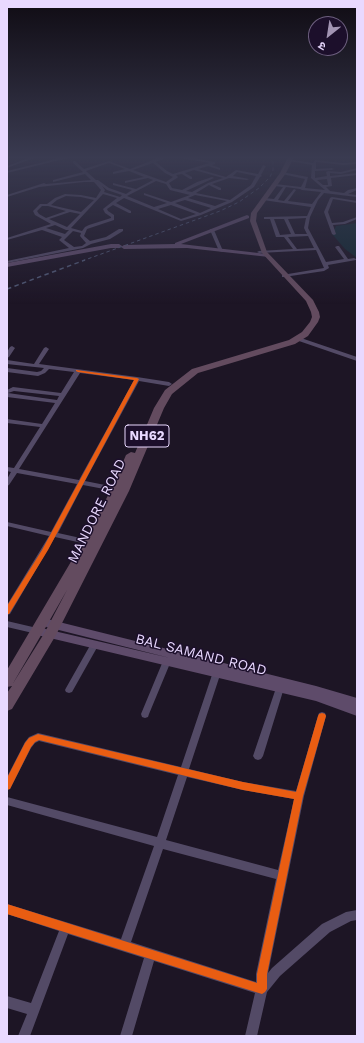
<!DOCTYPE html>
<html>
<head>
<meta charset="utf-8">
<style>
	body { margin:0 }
	#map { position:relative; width:364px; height:1043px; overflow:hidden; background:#1d1525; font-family:"Work Sans","Noto Sans Devanagari",sans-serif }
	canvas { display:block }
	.frame { position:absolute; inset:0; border:8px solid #e9d9ff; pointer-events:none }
	.north { position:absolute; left:308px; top:16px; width:40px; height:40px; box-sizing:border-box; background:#1c0f2b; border:1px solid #6e6080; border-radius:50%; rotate:210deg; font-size:11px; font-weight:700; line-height:16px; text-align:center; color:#e9d9ff }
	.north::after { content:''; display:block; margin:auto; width:14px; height:18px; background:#a294b3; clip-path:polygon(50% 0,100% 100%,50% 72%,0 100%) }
</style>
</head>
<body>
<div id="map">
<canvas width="364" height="1043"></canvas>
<div class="frame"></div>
<div class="north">उ</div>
</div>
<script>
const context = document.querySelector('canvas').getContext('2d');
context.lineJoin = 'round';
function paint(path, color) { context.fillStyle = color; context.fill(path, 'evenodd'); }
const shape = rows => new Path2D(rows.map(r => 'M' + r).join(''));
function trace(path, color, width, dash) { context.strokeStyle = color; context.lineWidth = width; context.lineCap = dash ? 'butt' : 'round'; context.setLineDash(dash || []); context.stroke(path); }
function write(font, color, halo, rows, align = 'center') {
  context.font = font + ' "Work Sans",sans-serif'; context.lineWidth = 3; context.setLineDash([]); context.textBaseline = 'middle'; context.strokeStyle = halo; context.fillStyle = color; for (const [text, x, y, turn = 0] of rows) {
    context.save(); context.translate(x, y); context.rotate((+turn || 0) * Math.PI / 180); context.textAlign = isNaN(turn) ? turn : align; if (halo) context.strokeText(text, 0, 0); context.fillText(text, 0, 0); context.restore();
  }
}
paint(shape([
	[357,223,357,258,345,249,332,234,336,226]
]), '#132833');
paint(shape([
	[31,157,37,157,7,168,7,166,31,157],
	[64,157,72,157,7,173,7,171,64,157],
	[157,157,163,157,163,159,156,162,167,171,173,174,209,163,175,157,186,157,215,162,215,164,212,165,220,168,220,170,208,166,198,169,226,177,236,170,258,174,263,165,266,166,261,175,262,176,260,177,254,187,232,202,201,215,181,221,124,198,116,203,131,211,131,213,129,213,113,205,107,209,108,211,114,215,114,220,87,229,84,236,90,241,106,237,119,229,123,229,123,231,110,239,91,244,83,248,7,263,7,261,69,248,59,240,62,237,42,230,7,240,7,238,51,224,35,215,33,211,40,204,47,204,55,198,65,194,81,195,96,198,101,190,94,182,84,182,39,187,7,197,7,195,44,183,46,184,91,180,85,174,53,182,53,180,83,172,73,163,73,161,75,161,84,169,109,161,130,169,158,158,157,157],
	[109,163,125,169,113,172,113,174,129,171,144,177,125,181,125,183,148,178,153,180,136,189,113,183,113,185,132,190,126,194,109,188,98,180,96,180,86,171,109,163],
	[153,163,165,173,173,177,166,182,133,170,153,163],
	[194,170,223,178,208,183,192,192,186,191,214,178,212,177,197,182,182,190,172,188,169,183,177,178,178,177,176,175,182,174,190,179,192,179,192,177,185,173,194,170],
	[237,172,256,176,251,185,230,200,196,193,209,185,219,190,221,190,221,188,212,184,229,178,247,180,249,179,233,176,237,172],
	[156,181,166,184,170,190,190,195,171,202,144,193,144,195,167,203,154,207,127,196,156,181],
	[102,186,107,190,122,195,120,197,104,192,105,190,102,186],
	[103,194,117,198,103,209,105,213,111,217,111,218,89,225,85,227,82,231,71,228,103,194],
	[195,195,227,201,215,206,188,198,195,195],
	[66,196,81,197,94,200,81,212,51,205,57,200,66,196],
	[185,200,211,208,200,213,175,203,185,200],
	[171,205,196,214,181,219,158,209,171,205],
	[42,206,48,206,66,211,46,218,39,214,37,211,42,206],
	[70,212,80,214,67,227,49,219,70,212],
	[55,225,66,230,69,230,65,234,46,228,55,225],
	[73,231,81,233,80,236,86,243,82,246,74,247,64,240,73,231],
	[288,159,313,163,315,160,343,163,357,162,357,164,343,165,316,162,316,169,332,168,334,169,332,170,315,171,315,178,327,176,326,172,328,171,341,172,357,168,357,170,341,174,330,173,330,176,357,173,357,175,331,178,332,186,326,187,330,191,344,193,348,190,357,188,357,190,348,194,357,195,357,197,324,193,318,200,310,217,308,228,326,262,344,259,335,247,337,246,339,246,348,259,354,258,356,259,356,260,328,265,329,268,324,271,284,277,282,277,282,275,324,268,316,250,259,253,257,252,259,251,293,249,284,237,276,237,270,219,264,219,264,217,307,216,311,207,263,200,263,198,264,198,274,199,283,187,275,186,275,184,301,187,305,179,282,174,282,172,308,177,305,188,325,190,311,178,312,165,289,161,288,159],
	[327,179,328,185,323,185,317,180,327,179],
	[286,187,300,189,302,190,321,192,312,204,288,201,296,190,294,189,284,201,278,200,286,187],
	[306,218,304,228,307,234,295,234,288,219,306,218],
	[274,219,284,219,291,234,280,235,274,219],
	[308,236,314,248,297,249,288,237,308,236],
	[332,197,357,201,357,203,333,199,328,212,332,223,343,222,357,217,357,219,345,224,333,225,336,234,334,235,332,234,324,212,330,198,332,197],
	[210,229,214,230,223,251,223,252,219,251,210,230,210,229],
	[298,337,357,357,357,361,296,340,296,338,298,337],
	[12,346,15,348,9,357,7,358,7,352,10,347,12,346],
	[46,347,49,349,39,364,137,377,169,382,172,384,169,386,139,381,85,481,120,488,123,490,120,492,83,485,58,533,94,541,95,543,94,545,91,545,55,537,10,614,7,615,7,605,49,536,7,526,7,522,51,532,77,484,17,473,9,485,7,486,7,479,11,472,7,471,7,467,14,468,40,427,7,423,7,419,42,424,55,403,7,397,7,390,13,387,61,393,74,372,49,369,45,373,38,376,7,372,7,368,37,372,41,371,44,368,7,364,7,360,34,364,44,348,46,347],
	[80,373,134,380,79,480,19,469,80,373],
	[14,391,59,396,57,400,8,393,14,391],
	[7,621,37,628,40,629,41,631,40,633,37,634,7,627,7,621],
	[95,641,98,642,99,644,72,692,69,693,66,692,65,690,66,688,92,642,95,641],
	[167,658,170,659,171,661,149,714,148,717,145,718,142,717,141,714,163,661,164,659,167,658],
	[218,666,221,667,222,669,189,769,243,782,296,791,318,716,319,713,322,712,325,713,326,716,304,796,268,973,272,968,322,924,346,912,357,910,357,920,351,921,330,932,280,976,267,992,257,1036,245,1036,255,993,154,961,132,1036,120,1036,144,958,68,934,30,1036,18,1036,27,1014,7,1008,7,996,31,1003,59,931,7,914,7,904,121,939,154,846,7,805,7,797,157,837,178,775,39,741,35,743,31,748,10,789,7,790,7,777,25,742,29,737,38,733,181,767,214,669,215,667,218,666],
	[187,777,243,790,294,799,278,870,166,840,187,777],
	[163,849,276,879,256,974,256,982,131,942,163,849],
	[280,685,283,686,284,688,263,756,261,759,258,760,255,759,253,756,276,688,277,686,280,685]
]), '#534a66');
paint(shape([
	[247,215,249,216,249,218,181,244,267,254,269,255,269,257,187,248,124,249,121,247,124,245,175,244,175,243,247,215],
	[111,244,119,244,122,246,119,248,111,248,7,267,7,263,111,244],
	[43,618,316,686,357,698,357,716,316,701,33,634,32,631,33,628,37,627,170,658,39,625,38,622,39,619,43,618]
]), '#5e4b6a');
paint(shape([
	[288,157,294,157,286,173,257,213,256,221,267,252,313,300,319,312,320,317,318,322,308,336,295,344,198,373,172,394,164,408,129,491,56,635,12,709,7,711,7,693,12,686,7,687,7,670,82,543,111,490,126,455,131,452,135,453,154,408,165,390,192,369,289,340,302,332,310,322,312,317,311,312,306,301,262,253,250,221,251,213,280,173,288,157],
	[67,590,45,632,12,685,47,625,67,590]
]), '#634b5f');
trace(shape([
	[82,261,220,211,239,202,259,188,270,177,273,170,273,157]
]), '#4e5672', 1, [3.5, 3]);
trace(shape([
	[7,289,85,260]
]), '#4e5672', 1.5, [4.5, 3.5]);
paint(shape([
	[76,370,137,378,139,379,48,550,9,614,7,614,7,606,42,550,134,380,78,372,76,371,76,370],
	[322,713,325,714,326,716,303,796,267,974,267,989,265,992,262,994,7,914,7,904,257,983,257,974,294,799,243,790,39,740,35,742,31,747,10,789,7,790,7,778,25,743,29,738,38,734,243,782,296,792,318,716,319,714,322,713]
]), '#e95d12');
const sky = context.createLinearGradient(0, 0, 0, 304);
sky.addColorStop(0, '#100c14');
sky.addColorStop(0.52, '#3a3b51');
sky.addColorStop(1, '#3a3b5100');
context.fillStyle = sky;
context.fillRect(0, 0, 364, 304);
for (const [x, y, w] of [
	[147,436,44]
]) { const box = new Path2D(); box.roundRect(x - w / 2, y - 11, w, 22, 3); context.fillStyle = '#1c0f2b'; context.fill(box); trace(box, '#e9d9ff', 1); }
write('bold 13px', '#e9d9ff', null, [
	["NH62",147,436]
]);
write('14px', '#e9d9ff', '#1c0f2b', [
	["MANDORE ROAD",97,511,-64],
	["BAL SAMAND ROAD",201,655,14]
]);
</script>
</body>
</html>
